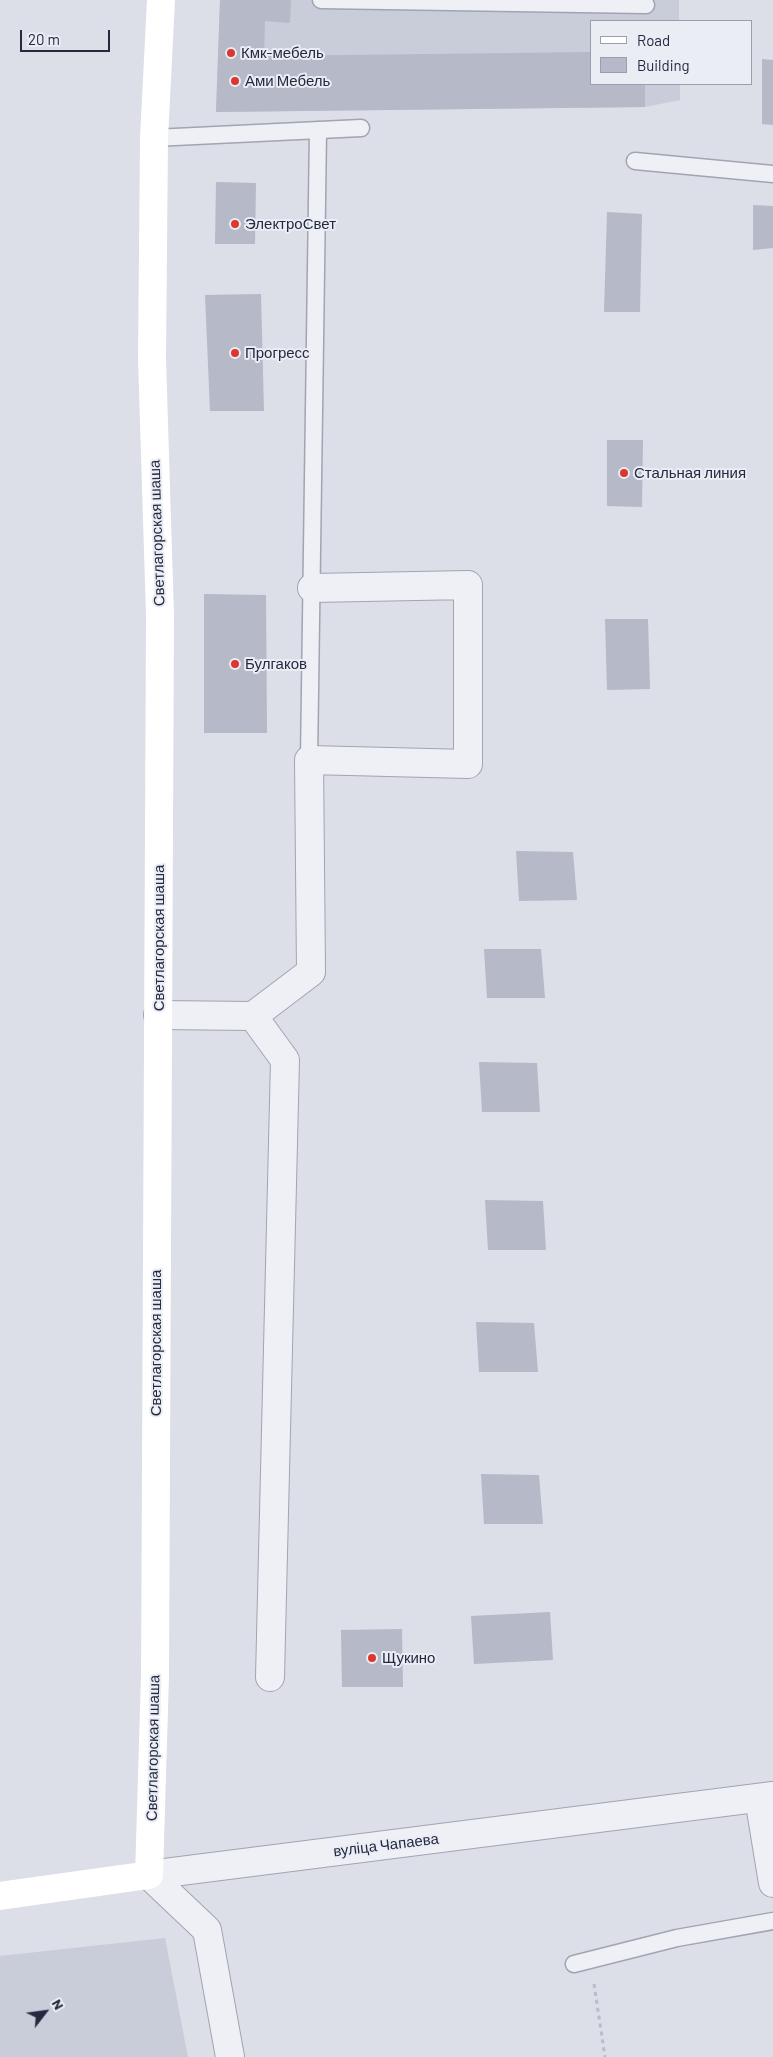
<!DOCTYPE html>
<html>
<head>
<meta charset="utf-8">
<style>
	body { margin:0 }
	#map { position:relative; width:773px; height:2057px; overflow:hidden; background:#dcdee8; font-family:Barlow,sans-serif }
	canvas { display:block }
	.legend { position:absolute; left:590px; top:20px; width:162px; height:65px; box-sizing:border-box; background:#ebedf5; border:1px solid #9b9fad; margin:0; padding:6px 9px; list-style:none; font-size:15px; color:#242940 }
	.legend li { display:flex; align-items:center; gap:10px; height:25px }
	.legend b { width:25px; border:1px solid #9b9fad }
	.north { position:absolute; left:20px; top:1987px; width:50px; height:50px; -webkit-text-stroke:4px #ebedf5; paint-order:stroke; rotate:60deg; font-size:14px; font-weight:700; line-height:20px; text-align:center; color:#242940 }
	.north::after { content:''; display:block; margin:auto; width:18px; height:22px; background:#242940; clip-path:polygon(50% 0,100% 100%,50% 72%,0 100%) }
	.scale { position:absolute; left:20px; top:30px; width:90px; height:22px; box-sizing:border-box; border:2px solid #242940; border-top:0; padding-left:6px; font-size:15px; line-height:18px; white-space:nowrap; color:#242940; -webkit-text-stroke:4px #ebedf5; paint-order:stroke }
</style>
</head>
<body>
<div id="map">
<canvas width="773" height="2057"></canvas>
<ul class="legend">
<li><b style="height:6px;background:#fff"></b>Road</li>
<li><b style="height:14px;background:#b5b9c8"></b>Building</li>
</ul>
<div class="north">N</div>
<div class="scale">20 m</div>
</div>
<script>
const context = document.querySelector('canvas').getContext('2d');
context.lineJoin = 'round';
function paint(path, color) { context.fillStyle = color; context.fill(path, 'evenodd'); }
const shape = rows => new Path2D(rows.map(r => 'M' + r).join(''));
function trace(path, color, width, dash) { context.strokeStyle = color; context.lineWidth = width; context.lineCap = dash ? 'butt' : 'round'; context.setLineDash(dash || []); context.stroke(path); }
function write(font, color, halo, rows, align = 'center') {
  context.font = font + ' Barlow,sans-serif'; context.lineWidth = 4; context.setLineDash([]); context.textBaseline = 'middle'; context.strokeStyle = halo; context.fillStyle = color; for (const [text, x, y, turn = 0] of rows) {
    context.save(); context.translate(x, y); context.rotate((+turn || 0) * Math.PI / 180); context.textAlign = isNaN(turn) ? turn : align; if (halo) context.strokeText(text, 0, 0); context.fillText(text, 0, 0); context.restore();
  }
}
paint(shape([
	[220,0,679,0,679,21,592,21,592,84,680,84,680,100,645,107,216,112],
	[165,1938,188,2057,0,2057,0,1956]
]), '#c9cdda');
paint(shape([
	[220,0,291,0,290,23,265,21,264,56,592,52,592,84,645,84,645,107,216,112],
	[762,59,773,60,773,125,762,124],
	[216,182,256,183,255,244,215,244],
	[753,205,773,206,773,248,753,250],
	[607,212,642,214,640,312,604,312],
	[261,294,264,411,210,411,205,295],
	[607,440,643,440,642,507,607,506],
	[204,594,266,595,267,733,204,733],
	[605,619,648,619,650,689,607,690],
	[516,851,573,852,577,900,519,901],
	[484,949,541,949,545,998,487,998],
	[479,1062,537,1063,540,1112,482,1112],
	[485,1200,543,1201,546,1250,488,1250],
	[476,1322,534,1323,538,1372,479,1372],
	[481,1474,539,1475,543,1524,484,1524],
	[550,1612,553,1660,474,1664,471,1616],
	[402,1629,403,1687,342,1687,341,1630]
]), '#b5b9c8');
const service = shape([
	[321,0,646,5],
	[154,138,361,128],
	[635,161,773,174],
	[309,760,318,130],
	[574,1964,677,1938,773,1921]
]);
const minor = shape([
	[158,1015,253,1016,285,1060,270,1677],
	[253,1016,311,972,309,760,468,764,468,585,312,588],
	[759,1798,773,1883],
	[149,1875,207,1930,230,2057]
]);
const tertiary = shape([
	[149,1875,773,1796]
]);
trace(service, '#a1a4b2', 19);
trace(minor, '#a1a4b2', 30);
trace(tertiary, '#a1a4b2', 30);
trace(shape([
	[594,1984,605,2057]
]), '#babcc7', 3, [4, 4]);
trace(service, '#eff0f6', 16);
trace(minor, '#eff0f6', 28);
trace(tertiary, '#eff0f6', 28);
trace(shape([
	[0,1896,149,1875,155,1676,160,616,152,359,154,138,161,0]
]), '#fff', 28);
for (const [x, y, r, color] of [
	[231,53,5,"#dd3631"],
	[235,81,5,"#dd3631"],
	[235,224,5,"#dd3631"],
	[235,353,5,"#dd3631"],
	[624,473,5,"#dd3631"],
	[235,664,5,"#dd3631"],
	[372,1658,5,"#dd3631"]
]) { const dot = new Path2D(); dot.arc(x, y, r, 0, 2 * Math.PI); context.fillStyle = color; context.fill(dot); trace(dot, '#ebedf5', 2); }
write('15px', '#242940', '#ebedf5', [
	["Кмк-мебель",241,53],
	["Ами Мебель",245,81],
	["ЭлектроСвет",245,224],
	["Прогресс",245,353],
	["Стальная линия",634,473],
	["Булгаков",245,664],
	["Щукино",382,1658]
], 'left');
write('15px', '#242940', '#ebedf5', [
	["Светлагорская шаша",157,533,-92],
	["Светлагорская шаша",159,938,-90],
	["Светлагорская шаша",156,1343,-90],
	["Светлагорская шаша",153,1748,-89],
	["вуліца Чапаева",386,1845,-7]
]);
</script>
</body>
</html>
